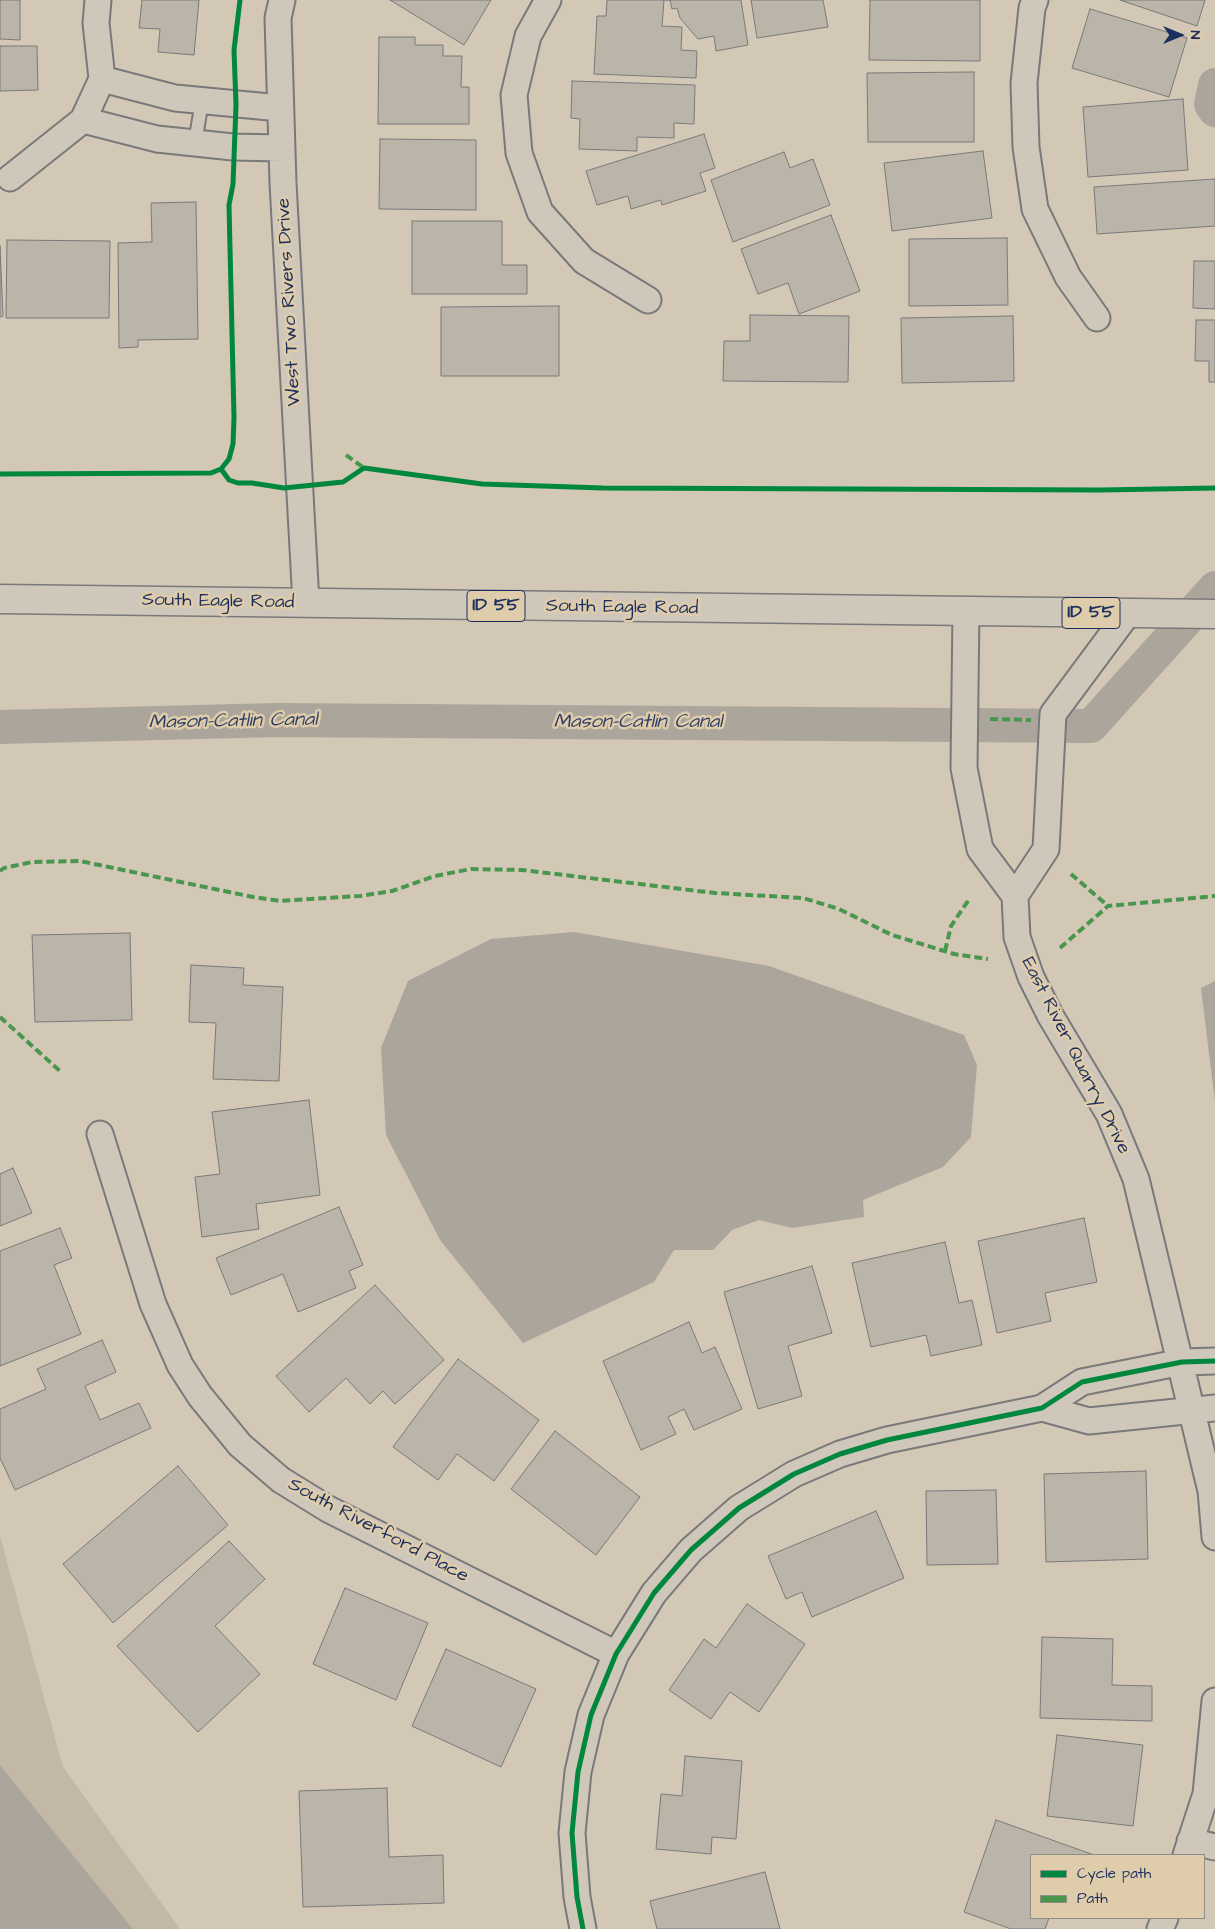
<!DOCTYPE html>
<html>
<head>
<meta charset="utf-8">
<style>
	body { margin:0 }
	#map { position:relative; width:1215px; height:1929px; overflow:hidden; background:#d3c8b6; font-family:"Architects Daughter",sans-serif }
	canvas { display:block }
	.legend { position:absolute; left:1030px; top:1854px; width:175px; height:65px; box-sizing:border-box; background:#dfccaa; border:1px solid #918d8c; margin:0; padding:6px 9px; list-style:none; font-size:15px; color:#1b2f5e }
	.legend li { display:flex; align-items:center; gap:10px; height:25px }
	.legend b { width:25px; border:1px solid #918d8c }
	.north { position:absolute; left:1155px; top:10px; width:50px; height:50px; -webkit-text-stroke:4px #dfccaa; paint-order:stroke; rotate:90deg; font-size:14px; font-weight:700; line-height:20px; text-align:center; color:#1b2f5e }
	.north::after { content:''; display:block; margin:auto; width:18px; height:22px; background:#1b2f5e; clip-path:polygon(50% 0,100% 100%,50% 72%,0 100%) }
</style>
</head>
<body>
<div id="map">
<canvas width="1215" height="1929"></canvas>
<ul class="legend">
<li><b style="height:6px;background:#00873e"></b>Cycle path</li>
<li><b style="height:6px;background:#49964d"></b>Path</li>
</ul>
<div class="north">N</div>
</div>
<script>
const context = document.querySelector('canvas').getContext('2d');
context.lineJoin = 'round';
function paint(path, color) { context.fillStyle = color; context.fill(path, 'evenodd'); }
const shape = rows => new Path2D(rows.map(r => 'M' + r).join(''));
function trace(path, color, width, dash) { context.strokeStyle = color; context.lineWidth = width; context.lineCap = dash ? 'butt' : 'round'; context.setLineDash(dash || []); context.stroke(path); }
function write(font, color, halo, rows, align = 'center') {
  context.font = font + ' "Architects Daughter",sans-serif'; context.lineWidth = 5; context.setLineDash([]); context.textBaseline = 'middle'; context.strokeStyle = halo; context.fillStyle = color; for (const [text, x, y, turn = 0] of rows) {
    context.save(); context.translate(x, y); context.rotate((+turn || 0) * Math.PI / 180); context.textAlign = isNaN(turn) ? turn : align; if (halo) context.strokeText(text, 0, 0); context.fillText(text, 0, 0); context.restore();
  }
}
paint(shape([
	[0,1536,63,1767,180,1929,133,1929,0,1765]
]), '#c3b8a6');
paint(shape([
	[574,932,769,966,964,1035,977,1065,971,1137,943,1167,863,1200,864,1217,792,1228,759,1220,732,1230,713,1250,674,1250,654,1282,523,1343,440,1240,386,1135,381,1048,408,981,491,939],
	[1215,981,1215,1102,1201,988],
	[0,1765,133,1929,0,1929]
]), '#aca59b');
trace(shape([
	[1215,85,1211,104,1215,110],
	[0,727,277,720,1091,726,1215,588]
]), '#aca59b', 34);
const building = shape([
	[0,0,20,0,20,40,0,39,0,0],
	[142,0,199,0,194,55,158,52,160,29,139,28,142,0],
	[390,0,491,0,464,45,390,0],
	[607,0,664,0,662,26,682,27,681,50,697,51,696,78,594,74,597,16,606,16,607,0],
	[665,0,741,0,748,45,716,51,714,36,698,39,680,18,677,8,672,9,670,0,665,0],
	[751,0,823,0,828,27,757,38,751,0],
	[870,0,980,0,980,61,869,60,870,0],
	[1120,0,1205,0,1197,26,1120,0],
	[1090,9,1187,38,1169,97,1072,68,1090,9],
	[379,37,415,37,415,45,443,45,443,56,462,56,461,87,469,87,469,124,378,124,379,37],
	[0,46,37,46,38,90,0,91,0,46],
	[974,72,974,142,868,142,867,73,974,72],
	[572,81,695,85,694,124,674,123,674,138,637,137,637,151,579,149,580,119,571,118,572,81],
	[1183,99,1188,170,1088,177,1083,107,1183,99],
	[704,134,715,168,700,173,706,191,662,205,661,200,631,209,628,196,597,205,586,171,704,134],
	[380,139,476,140,476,210,379,209,380,139],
	[983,151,992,218,892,231,884,163,983,151],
	[784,152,790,168,813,159,830,205,733,242,711,180,784,152],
	[1215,179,1215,226,1097,234,1094,187,1215,179],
	[196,202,198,339,138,340,138,347,119,348,118,243,152,242,151,203,196,202],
	[831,215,860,291,799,314,788,283,758,294,741,249,831,215],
	[412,221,502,221,502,265,527,265,527,294,412,294,412,221],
	[1007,238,1008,305,909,306,909,239,1007,238],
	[7,240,110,241,109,318,6,318,7,240],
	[0,246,3,316,0,317,0,246],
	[1194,261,1215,261,1215,309,1193,308,1194,261],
	[559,306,559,376,441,376,441,307,559,306],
	[750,315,849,316,848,382,723,381,724,341,750,341,750,315],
	[1013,316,1014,381,902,383,901,318,1013,316],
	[1196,320,1215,320,1215,382,1209,382,1209,361,1195,361,1196,320],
	[130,933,132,1020,35,1022,32,935,130,933],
	[191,965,244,968,243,985,283,987,279,1081,213,1079,216,1023,189,1022,191,965],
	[309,1100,320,1195,256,1204,259,1229,202,1237,195,1177,220,1174,212,1112,309,1100],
	[13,1168,32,1213,0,1226,0,1174,13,1168],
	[339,1207,363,1265,349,1271,356,1288,298,1312,283,1274,231,1295,216,1258,339,1207],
	[1084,1218,1097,1282,1045,1293,1051,1321,997,1333,978,1241,1084,1218],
	[60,1228,72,1258,54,1265,81,1334,0,1366,0,1251,60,1228],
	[945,1242,959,1303,972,1300,982,1345,931,1356,926,1335,871,1347,852,1263,945,1242],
	[812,1266,832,1333,788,1346,802,1396,758,1409,724,1292,812,1266],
	[375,1285,444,1360,395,1404,383,1391,370,1404,346,1378,309,1412,276,1376,375,1285],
	[689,1322,702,1353,715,1347,742,1409,694,1430,684,1409,668,1417,676,1434,641,1450,603,1361,689,1322],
	[102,1340,116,1372,85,1386,100,1420,139,1403,151,1428,15,1490,0,1458,0,1409,46,1389,37,1369,102,1340],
	[458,1359,539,1420,494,1481,457,1454,438,1480,393,1447,458,1359],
	[555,1431,640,1497,596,1555,511,1489,555,1431],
	[178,1466,228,1525,113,1623,63,1564,178,1466],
	[1146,1471,1148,1559,1046,1562,1044,1474,1146,1471],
	[996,1490,998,1564,927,1565,926,1491,996,1490],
	[876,1511,904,1578,812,1617,802,1592,786,1599,768,1556,876,1511],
	[229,1541,265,1579,215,1626,260,1674,198,1732,117,1646,229,1541],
	[345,1588,428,1623,396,1700,313,1664,345,1588],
	[747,1604,805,1644,759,1712,730,1692,711,1719,669,1690,704,1639,716,1648,747,1604],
	[1042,1637,1113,1639,1112,1685,1152,1686,1152,1721,1040,1718,1042,1637],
	[446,1649,536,1689,501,1767,412,1726,446,1649],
	[1057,1735,1143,1745,1133,1826,1047,1816,1057,1735],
	[685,1756,742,1761,736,1839,712,1837,711,1854,656,1849,661,1794,682,1796,685,1756],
	[387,1788,389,1857,443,1855,444,1903,303,1907,299,1791,387,1788],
	[996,1820,1094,1855,1031,1855,1031,1918,1049,1918,1045,1929,1011,1929,964,1912,996,1820],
	[765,1872,780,1929,657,1929,650,1901,765,1872]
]);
paint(building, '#bbb4a9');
trace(building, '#7a797a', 1);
const service = shape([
	[195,143,202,101]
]);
const minor = shape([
	[282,0,278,18,283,183,306,603],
	[548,0,528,36,514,95,519,153,540,212,584,261,648,300],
	[1035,0,1032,8,1024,83,1026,147,1035,209,1068,277,1097,318],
	[102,79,175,98,280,108],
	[83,120,157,139,233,147,281,148],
	[10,178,83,120,102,79,96,23,98,0],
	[966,611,964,768,980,849,1015,896,1046,849,1053,714,1128,613],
	[1015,896,1017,937,1031,977,1050,1015,1109,1114,1136,1179,1211,1491,1215,1537],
	[100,1134,153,1304,180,1365,200,1396,240,1445,281,1480,328,1509,616,1654],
	[1042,1408,1089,1421,1215,1408],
	[1190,1841,1215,1847],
	[1186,1855,1206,1794,1215,1701],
	[583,1929,577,1897,572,1833,578,1772,591,1715,616,1654,654,1593,691,1550,739,1508,794,1474,840,1454,887,1440,1042,1408,1082,1382,1182,1362,1215,1361],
	[1160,1929,1165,1918]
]);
const trunk = shape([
	[0,599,1215,614]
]);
trace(service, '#7a797a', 16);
trace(minor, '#7a797a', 29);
trace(trunk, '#7a797a', 31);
trace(service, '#cfc7ba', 12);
trace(minor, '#cfc7ba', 25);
trace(trunk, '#cfc7ba', 28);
trace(shape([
	[346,455,364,468],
	[990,719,1031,720],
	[0,871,4,868,32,862,80,861,253,897,280,901,360,896,392,891,435,876,471,869,522,870,715,893,803,898,839,909,892,935,954,954,988,959],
	[1071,874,1108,906],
	[1060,948,1108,906,1215,896],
	[945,951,951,926,970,898],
	[0,1017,60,1071]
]), '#49964d', 4, [8, 4]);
trace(shape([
	[221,469,229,480,238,483,252,483,284,488,343,482,364,468,482,484,603,488,1101,490,1215,488],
	[0,474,211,473,221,469,229,459,233,444,234,418,229,205,233,184,236,105,234,50,240,0],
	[583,1929,577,1897,572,1833,578,1772,591,1715,616,1654,654,1593,691,1550,739,1508,794,1474,840,1454,887,1440,1042,1408,1082,1382,1182,1362,1215,1361]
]), '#00873e', 5);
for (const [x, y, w] of [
	[496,606,58],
	[1091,613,58]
]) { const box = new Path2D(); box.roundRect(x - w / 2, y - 15.5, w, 31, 4); context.fillStyle = '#dfccaa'; context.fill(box); trace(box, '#1b2f5e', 1); }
write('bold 18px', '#1b2f5e', null, [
	["ID 55",496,606],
	["ID 55",1091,613]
]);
write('19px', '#1b2f5e', '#dfccaa', [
	["West Two Rivers Drive",290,302,-93],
	["South Eagle Road",218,602,1],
	["South Eagle Road",622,608,1],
	["East River Quarry Drive",1075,1056,63],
	["South Riverford Place",378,1531,28]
]);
write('italic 20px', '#2e3e66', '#dfccaa', [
	["Mason-Catlin Canal",233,722,-1],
	["Mason-Catlin Canal",638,723]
]);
</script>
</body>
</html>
